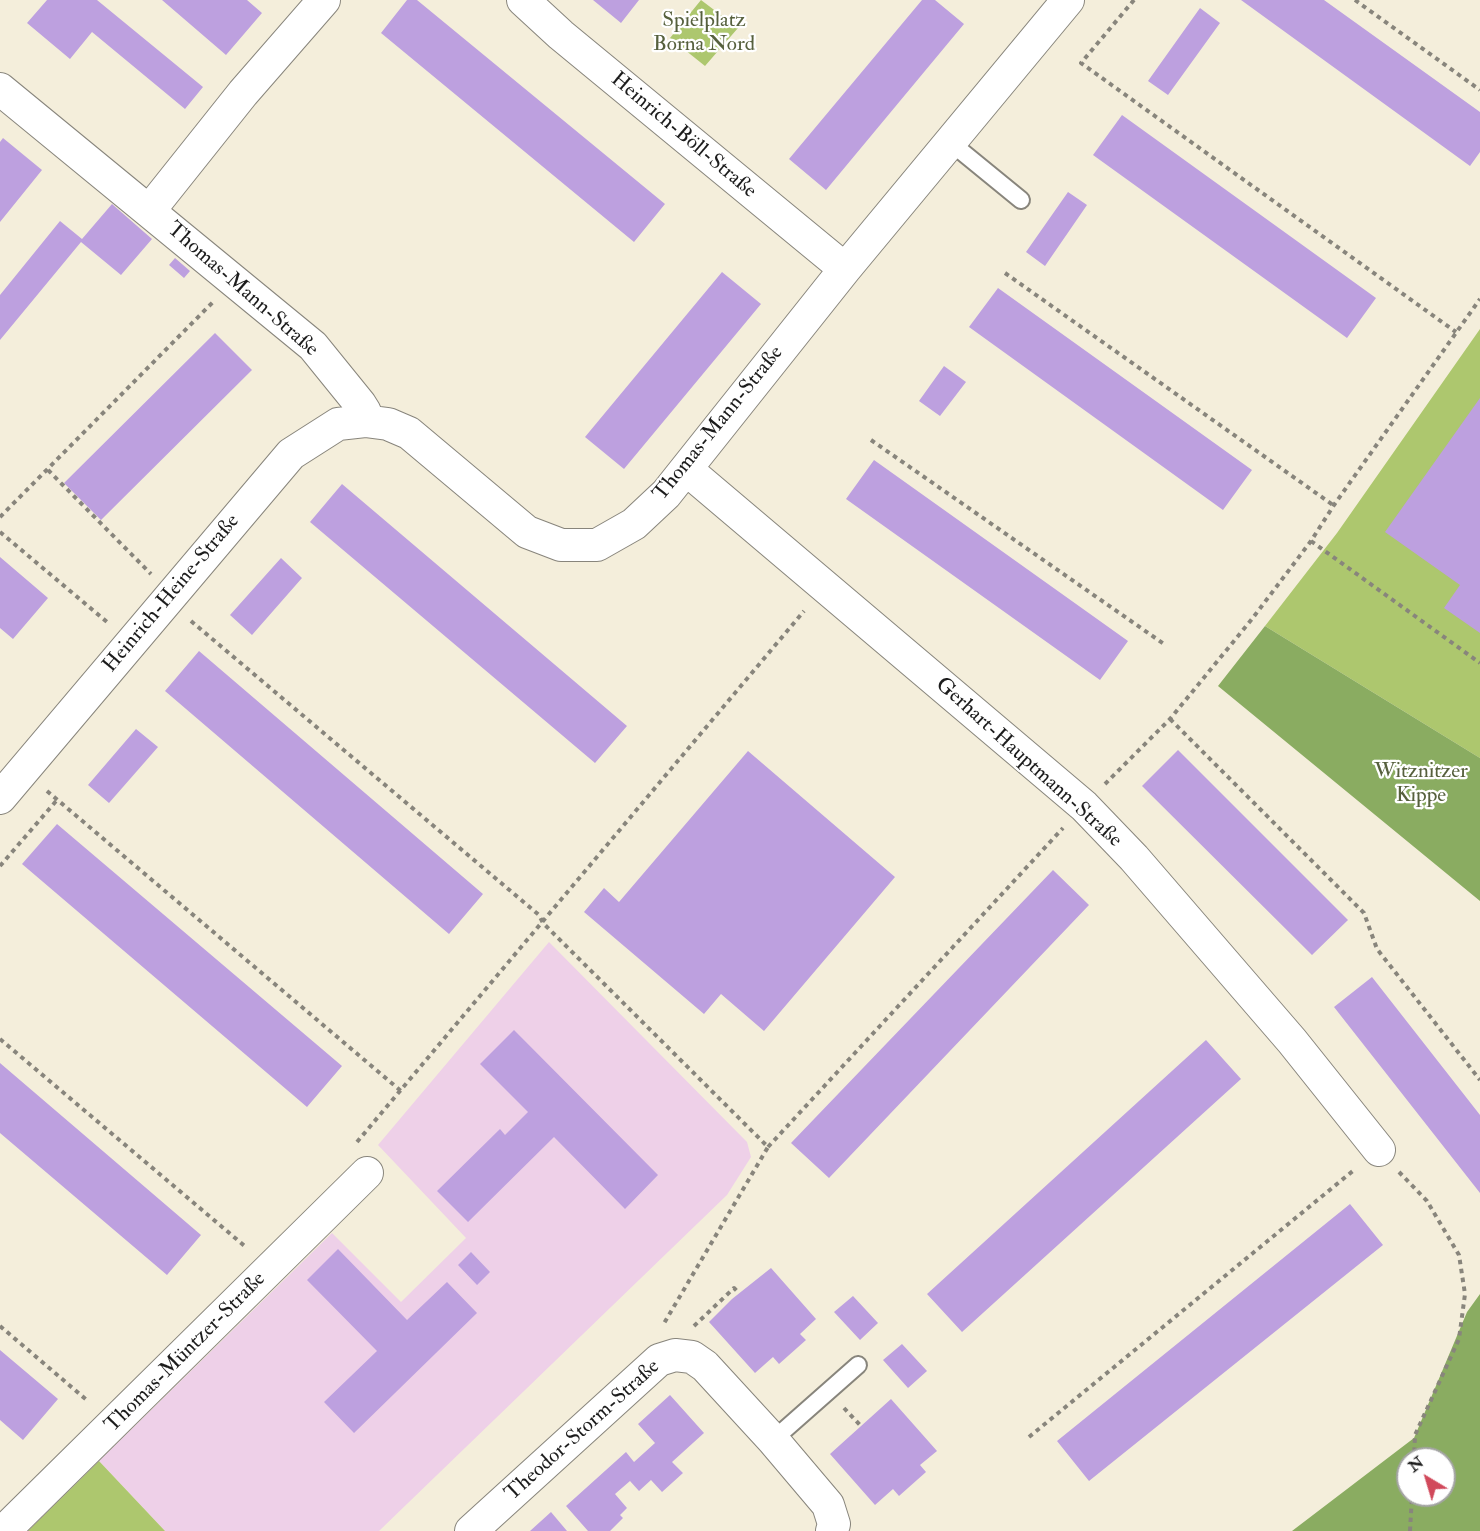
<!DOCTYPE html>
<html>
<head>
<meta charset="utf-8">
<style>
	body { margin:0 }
	#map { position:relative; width:1480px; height:1531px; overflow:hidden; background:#f4eedb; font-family:"IM FELL Double Pica",serif }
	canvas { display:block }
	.north { position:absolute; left:1396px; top:1447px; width:60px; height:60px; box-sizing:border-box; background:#fff; border:2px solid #a4a4a4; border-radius:50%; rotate:322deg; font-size:16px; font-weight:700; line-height:24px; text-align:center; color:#1c1c1c }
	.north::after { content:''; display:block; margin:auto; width:21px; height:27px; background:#d1495b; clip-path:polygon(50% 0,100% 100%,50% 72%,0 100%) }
</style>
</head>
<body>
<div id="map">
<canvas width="1480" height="1531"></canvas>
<div class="north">N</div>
</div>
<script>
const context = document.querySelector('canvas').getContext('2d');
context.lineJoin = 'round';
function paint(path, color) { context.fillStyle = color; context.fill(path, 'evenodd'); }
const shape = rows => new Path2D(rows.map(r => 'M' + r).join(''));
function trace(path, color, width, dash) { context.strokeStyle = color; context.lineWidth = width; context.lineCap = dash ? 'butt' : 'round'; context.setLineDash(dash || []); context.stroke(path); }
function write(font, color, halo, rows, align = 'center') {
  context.font = font + ' "IM FELL Double Pica",serif'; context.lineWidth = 4.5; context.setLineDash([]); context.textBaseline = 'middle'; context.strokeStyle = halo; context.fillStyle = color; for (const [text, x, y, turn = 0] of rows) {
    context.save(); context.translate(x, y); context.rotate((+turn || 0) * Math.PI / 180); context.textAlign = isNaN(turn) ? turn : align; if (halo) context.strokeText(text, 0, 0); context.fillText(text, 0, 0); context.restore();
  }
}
paint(shape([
	[549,942,747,1142,751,1157,727,1195,379,1531,165,1531,99,1461,332,1233,401,1302,466,1238,378,1145]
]), '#eed0e8');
paint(shape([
	[701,0,738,28,705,66,670,38],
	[1480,329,1480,758,1265,626,1337,533],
	[99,1461,165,1531,28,1531]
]), '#adc76e');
paint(shape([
	[1265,626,1480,758,1480,901,1218,686],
	[1480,1294,1480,1531,1292,1531,1414,1438,1467,1312],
	[1408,1459,1444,1459,1444,1495,1408,1495]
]), '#8aac61');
paint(shape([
	[47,0,97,0,203,87,185,109,92,32,70,59,27,23],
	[162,0,247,0,262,13,226,55],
	[407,0,417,0,665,204,634,242,381,33],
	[593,0,639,0,621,23],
	[922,0,935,0,964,24,826,190,789,159],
	[1241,0,1324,0,1480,112,1480,152,1470,166],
	[1200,8,1220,23,1168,95,1148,81],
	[1122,115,1376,298,1347,338,1093,155],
	[3,138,42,170,0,222,0,142],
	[1068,192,1087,205,1045,266,1026,252],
	[112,204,152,239,121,275,81,242,0,340,0,295,60,221,82,239],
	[175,258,190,271,184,278,169,265],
	[722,272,761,304,624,469,585,437],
	[998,288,1252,470,1223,510,969,327],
	[215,333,252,370,101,520,64,483],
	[944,366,966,382,940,416,919,401],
	[1480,398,1480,633,1444,608,1460,585,1385,532],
	[874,460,1128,641,1100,680,846,499],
	[342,484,627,726,595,763,310,522],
	[0,557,48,598,13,639,0,628],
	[281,558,302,578,252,635,230,615],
	[199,651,483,894,449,934,165,691],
	[136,729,158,747,109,803,88,785],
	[1178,750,1348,920,1312,955,1142,786],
	[748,751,895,877,764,1031,721,994,704,1014,584,912,604,888,619,902],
	[57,824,342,1066,307,1107,22,864],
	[1053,870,1089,905,829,1178,791,1143],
	[1372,977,1480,1115,1480,1193,1334,1007],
	[514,1030,658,1175,625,1209,554,1137,468,1222,437,1191,500,1129,505,1135,528,1112,480,1064],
	[1206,1040,1241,1079,962,1332,927,1294],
	[0,1063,201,1235,167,1275,0,1133],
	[1350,1204,1383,1245,1089,1481,1057,1441],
	[338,1249,407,1320,447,1282,477,1313,354,1433,324,1402,377,1351,307,1280],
	[471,1252,490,1272,477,1285,458,1265],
	[771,1268,816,1319,800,1334,806,1340,779,1364,773,1357,755,1373,709,1322,732,1299],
	[853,1296,878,1323,860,1340,834,1312],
	[902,1344,927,1371,908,1388,883,1360],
	[0,1350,58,1399,23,1440,0,1420],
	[670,1395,704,1433,672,1462,683,1473,662,1492,651,1480,639,1491,630,1481,615,1494,627,1508,620,1515,623,1518,610,1531,588,1531,566,1506,626,1452,634,1462,655,1443,638,1424],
	[891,1399,937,1451,920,1465,926,1472,899,1496,893,1489,875,1505,830,1454],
	[551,1512,567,1531,530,1531]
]), '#bda0df');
const service = shape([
	[950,142,1021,200],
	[773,1440,858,1365]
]);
const minor = shape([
	[523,0,561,35,845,269],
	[0,89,313,346,360,404,365,412,365,421],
	[149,211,243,93,324,0],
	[686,469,1084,806,1134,858,1292,1041,1379,1150],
	[0,798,291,454,338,424,365,421,388,424,409,433,527,532,561,545,597,545,634,524,666,494,845,269,1068,0],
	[4,1531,367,1173],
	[471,1531,659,1360,675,1355,692,1357,705,1366,773,1440,828,1505,834,1524,832,1531]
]);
trace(service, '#88857c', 20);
trace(minor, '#88857c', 34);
trace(shape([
	[1134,0,1081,63,1456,332],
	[1355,0,1480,90],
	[1005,273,1333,505],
	[871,440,1164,644],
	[48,470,151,574],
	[0,517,213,302],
	[0,532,107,622],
	[1311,541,1480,663],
	[191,621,539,915,543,923,768,1147,663,1325],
	[1170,719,1364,913,1377,949,1480,1080],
	[1105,784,1170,719,1252,619,1311,541,1334,505,1480,299],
	[47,791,401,1091],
	[0,866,57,800],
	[0,1039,247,1248],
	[357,1142,804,611],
	[768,1147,1063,828],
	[1399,1172,1427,1201,1459,1255,1465,1294,1459,1339,1415,1435,1414,1459],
	[0,1326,89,1402],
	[694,1326,734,1288,739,1293],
	[844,1408,860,1425],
	[1029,1437,1354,1170],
	[1410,1531,1412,1495]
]), '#88857c', 4, [4.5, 4.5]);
trace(service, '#fff', 16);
trace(minor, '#fff', 32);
write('21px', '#56603d', '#fff', [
	["Spielplatz",704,21],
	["Borna Nord",704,45],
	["Witznitzer",1421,772],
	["Kippe",1421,796]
]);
write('21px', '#1c1c1c', '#fff', [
	["Heinrich-Böll-Straße",683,136,40],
	["Thomas-Mann-Straße",242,290,41],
	["Thomas-Mann-Straße",719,424,-51],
	["Heinrich-Heine-Straße",172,594,-50],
	["Gerhart-Hauptmann-Straße",1028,763,42],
	["Thomas-Müntzer-Straße",186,1353,-45],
	["Theodor-Storm-Straße",583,1431,-42]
]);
</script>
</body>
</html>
